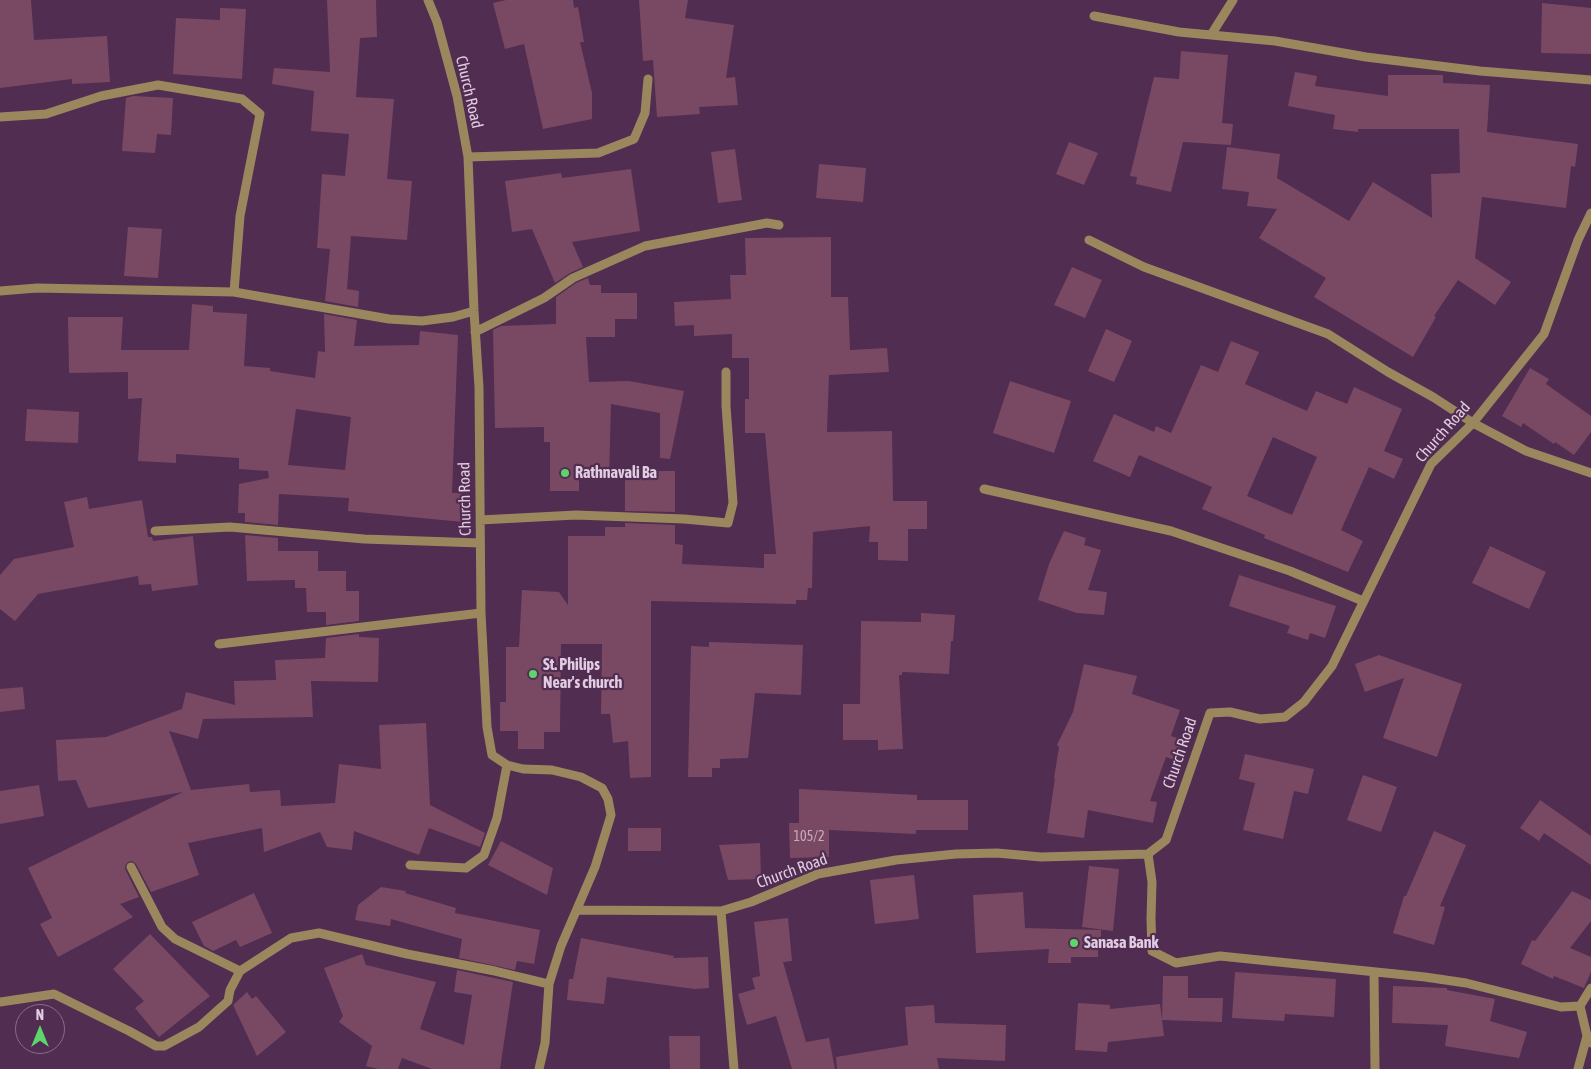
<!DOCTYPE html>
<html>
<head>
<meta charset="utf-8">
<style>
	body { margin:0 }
	#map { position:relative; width:1591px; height:1069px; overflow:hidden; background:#502d51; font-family:"Asap Condensed",sans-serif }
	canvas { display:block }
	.north { position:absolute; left:15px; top:1004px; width:50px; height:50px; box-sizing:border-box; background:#502d51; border:1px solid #8a6d8b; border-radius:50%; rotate:0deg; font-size:14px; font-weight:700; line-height:20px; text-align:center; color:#e1cce1 }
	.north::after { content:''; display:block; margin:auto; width:18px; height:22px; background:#5dd56c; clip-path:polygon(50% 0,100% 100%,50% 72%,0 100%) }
</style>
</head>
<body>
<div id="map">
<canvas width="1591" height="1069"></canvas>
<div class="north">N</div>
</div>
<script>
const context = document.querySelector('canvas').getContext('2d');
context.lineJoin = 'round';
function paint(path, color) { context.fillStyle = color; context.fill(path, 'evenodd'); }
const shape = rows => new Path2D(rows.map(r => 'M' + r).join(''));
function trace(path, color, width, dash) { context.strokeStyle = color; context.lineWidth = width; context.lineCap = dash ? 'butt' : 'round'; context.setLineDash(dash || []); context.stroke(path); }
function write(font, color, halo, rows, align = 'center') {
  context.font = font + ' "Asap Condensed",sans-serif'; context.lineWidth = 4.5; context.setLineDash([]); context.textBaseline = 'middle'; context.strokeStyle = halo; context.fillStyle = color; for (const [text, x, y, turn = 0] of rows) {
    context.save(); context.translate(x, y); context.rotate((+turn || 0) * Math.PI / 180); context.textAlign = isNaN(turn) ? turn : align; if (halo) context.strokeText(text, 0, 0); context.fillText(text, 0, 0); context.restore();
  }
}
paint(shape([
	[0,0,31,0,34,40,107,36,110,82,72,84,72,79,0,88],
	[327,0,376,0,377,37,360,38,356,97,394,99,387,179,412,181,407,240,351,236,347,289,359,291,358,307,325,301,330,249,317,248,322,174,345,176,349,134,311,131,314,91,272,84,274,68,330,72],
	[506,0,573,0,574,8,578,7,584,42,580,42,592,93,592,119,543,129,524,44,505,49,493,3],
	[639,0,688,0,685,18,734,25,726,78,735,77,738,105,699,107,700,114,657,117,653,60,643,61],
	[1542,3,1591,8,1591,54,1541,53],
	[220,8,246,9,242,79,173,74,176,18,220,20],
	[1181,51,1228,55,1222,123,1233,124,1231,145,1183,142,1171,192,1136,184,1137,177,1130,176,1154,77,1179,79],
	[1295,72,1317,76,1315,86,1388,96,1388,75,1443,75,1443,83,1490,85,1487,132,1578,144,1575,167,1571,166,1566,208,1482,197,1475,258,1511,282,1495,305,1458,280,1434,316,1436,317,1413,357,1314,297,1326,278,1259,238,1277,209,1247,206,1249,192,1222,189,1227,147,1280,154,1277,178,1349,221,1373,182,1432,218,1431,174,1460,173,1459,129,1358,129,1358,132,1333,129,1335,115,1288,106],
	[133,96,173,98,171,135,157,134,155,153,122,151,126,98],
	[1069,142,1098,153,1084,185,1056,174],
	[735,149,742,200,718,203,711,152],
	[819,164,866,168,863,202,816,198],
	[631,169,640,231,572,242,583,267,570,273,555,283,532,229,512,232,505,181,561,173,562,178],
	[128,227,162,229,158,278,124,276],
	[831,237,831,297,848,297,850,350,887,348,889,372,829,375,827,432,892,431,893,501,927,501,927,529,908,529,908,561,878,560,878,542,869,542,870,526,813,532,812,588,808,588,807,600,796,600,796,604,651,601,651,777,630,778,628,741,613,743,610,714,601,714,602,644,561,644,560,732,544,732,544,749,518,749,518,731,500,731,500,702,506,702,506,647,519,647,522,590,559,592,568,605,568,536,605,536,605,527,625,527,625,523,675,525,675,544,683,545,682,564,764,568,764,554,776,554,765,433,745,433,745,399,749,399,749,358,732,358,732,334,694,336,694,325,675,326,674,302,731,299,730,275,746,275,745,238],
	[1072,267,1102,280,1085,318,1054,305],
	[588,278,590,285,601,285,601,293,637,293,637,319,615,319,615,337,586,337,589,382,629,381,684,391,670,459,660,458,660,413,611,404,609,480,579,480,579,491,550,491,550,442,544,442,544,427,495,428,493,330,501,326,556,324,556,297,576,283],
	[192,304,213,306,213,312,247,314,244,366,270,368,270,371,315,378,318,351,325,352,324,314,357,320,354,346,419,345,420,331,458,335,452,493,463,493,463,522,348,511,349,498,279,494,278,525,245,522,245,513,238,513,239,484,269,478,268,471,239,469,239,458,176,454,176,463,138,461,142,398,128,399,128,372,69,373,68,317,123,317,121,350,189,350],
	[296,409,351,417,345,470,288,465],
	[1106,329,1132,341,1114,382,1088,371],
	[1231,341,1259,352,1245,384,1307,411,1316,391,1347,404,1354,387,1402,409,1384,451,1403,459,1394,479,1369,467,1341,530,1363,541,1348,572,1264,538,1265,535,1202,509,1212,487,1139,455,1130,477,1093,461,1114,414,1154,432,1156,426,1171,433,1201,365,1218,372],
	[1273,437,1317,457,1292,515,1247,496],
	[1530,368,1549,379,1546,384,1591,416,1591,432,1574,455,1555,442,1554,444,1523,423,1521,427,1502,416],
	[1010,381,1071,401,1054,453,993,433],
	[27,409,79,412,78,443,25,441],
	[625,471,675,471,675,512,625,511],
	[87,497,89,509,142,500,148,537,152,537,153,541,193,536,198,585,152,591,151,584,139,585,138,576,38,594,15,621,0,609,0,575,14,559,74,547,64,502],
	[1064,531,1086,538,1084,545,1101,550,1088,590,1107,592,1104,615,1077,613,1038,600,1049,564],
	[245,535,278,538,278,551,318,551,318,571,346,571,346,591,359,591,359,621,326,625,326,612,307,612,306,588,295,588,295,580,247,581],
	[1490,546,1546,572,1529,609,1472,583],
	[1239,575,1336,606,1325,638,1310,633,1308,640,1287,633,1290,626,1229,606],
	[921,613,955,615,953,641,951,641,949,674,902,672,902,675,899,675,903,749,878,750,878,740,843,740,843,704,860,704,861,621,921,622],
	[359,634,359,637,379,638,378,682,311,681,313,717,203,719,198,739,169,731,191,790,249,784,250,792,280,790,281,806,335,803,339,764,381,769,379,725,426,723,430,805,485,833,480,847,429,828,419,855,354,831,352,850,327,847,320,832,264,852,262,828,188,843,199,875,151,892,136,864,132,861,128,862,125,866,125,869,139,897,120,904,133,917,58,957,40,924,52,918,28,868,183,792,88,808,76,780,58,781,56,740,106,737,182,709,186,692,235,705,234,681,276,680,275,660,325,658,326,638],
	[709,642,803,645,801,695,755,693,748,758,720,759,720,768,712,768,712,777,688,777,691,646,709,647],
	[1379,655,1462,684,1437,757,1383,738,1404,678,1365,692,1355,664],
	[1084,664,1137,676,1132,694,1180,710,1171,736,1187,741,1180,762,1166,757,1150,801,1157,802,1153,823,1088,810,1084,838,1047,833,1055,778,1054,778,1059,747,1057,745,1073,712],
	[23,687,25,709,0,712,0,689],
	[1245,754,1314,769,1308,794,1294,791,1283,839,1243,830,1255,783,1239,779],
	[1363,775,1397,787,1381,832,1347,820],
	[39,785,44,816,0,824,0,791],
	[799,789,917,795,917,800,968,800,968,830,916,830,916,834,829,830,829,857,790,858,789,823,799,823],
	[1540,800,1591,836,1591,865,1544,833,1539,841,1520,828],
	[628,828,661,828,661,851,628,851],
	[1434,831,1466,845,1440,906,1445,907,1434,945,1393,933,1404,896,1406,896],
	[501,841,553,868,547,895,488,865],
	[760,843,761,879,728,880,719,845],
	[1089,866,1119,869,1113,931,1082,927],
	[914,875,919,919,875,924,870,880],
	[381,887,406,891,405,893,456,908,455,913,540,930,534,964,517,961,515,970,459,958,462,939,391,919,390,926,355,920,358,905],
	[1572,891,1591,900,1591,921,1570,948,1591,957,1591,972,1584,988,1554,976,1553,979,1521,964,1532,940,1535,941],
	[1023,892,1025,928,1101,930,1101,946,1098,946,1098,957,1071,957,1071,963,1048,963,1049,949,976,953,973,895],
	[254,893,272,933,240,947,236,940,213,951,204,946,192,922],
	[788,918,792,961,783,962,806,1042,829,1038,835,1069,792,1069,776,1016,747,1025,738,994,755,989,752,978,760,976,754,922],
	[150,934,210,996,159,1037,135,1008,144,1001,113,969],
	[581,938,674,956,673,958,708,957,709,988,694,989,607,977,604,1004,567,1000,569,979,573,979],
	[362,954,366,965,436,982,420,1029,464,1045,472,995,454,992,457,970,513,982,500,1069,432,1069,402,1058,398,1069,378,1069,366,1066,372,1046,339,1022,343,1016,324,968],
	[1235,972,1336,979,1334,1017,1285,1014,1284,1021,1232,1018],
	[1163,976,1188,976,1188,998,1223,998,1222,1022,1162,1020],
	[1393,986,1447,988,1447,990,1495,999,1490,1021,1527,1032,1519,1058,1445,1046,1448,1025,1392,1023],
	[247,992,252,999,256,996,286,1032,257,1056,233,1005],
	[1078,1003,1110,1005,1110,1009,1160,1004,1164,1036,1108,1042,1107,1052,1075,1050],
	[934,1005,935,1023,1006,1025,1005,1061,937,1058,939,1069,837,1069,836,1057,908,1045,905,1007],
	[669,1036,700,1036,700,1069,670,1069]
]), '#794963');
trace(shape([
	[428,0,437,22,457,96,468,157,474,311,479,387,481,613,487,727,492,755,507,765,523,769,552,770,581,777,602,788,608,799,611,815,595,867,561,946,549,984,545,1043,539,1069],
	[1094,16,1179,32,1275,41,1366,57,1480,71,1591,80],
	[1211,35,1233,0],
	[0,117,46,114,101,96,158,85,242,99,260,114,240,216,234,292],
	[468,157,598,153,634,139,645,113,648,79],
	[1089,240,1144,267,1328,334,1388,372,1433,397,1473,423,1526,451,1591,473],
	[0,291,37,288,234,292,389,319,422,321,453,317,474,311],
	[475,332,544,298,573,278,645,246,767,223,779,225],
	[984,489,1171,531,1290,571,1363,601],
	[480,520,576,515,684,519,728,523,733,503,726,406,726,372],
	[155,531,230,527,364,539,480,543],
	[219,644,481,613],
	[1148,854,1152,882,1151,919,1152,951,1176,963,1220,956,1425,977,1466,983,1561,1007,1580,1006,1591,988],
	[410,865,466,868,484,855,497,818,507,765],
	[131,867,162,927,175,939,240,971],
	[577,910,721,911,751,902,818,874,896,860,956,854,997,853,1041,857,1148,854,1166,840,1210,713,1230,712,1260,719,1285,717,1304,702,1332,666,1431,464,1473,423,1544,334,1578,240,1591,213],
	[721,911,734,1069],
	[1374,972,1375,1069],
	[0,1002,54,994,129,1031,156,1046,164,1046,199,1027,228,1001,230,990,240,971,291,938,319,933,407,954,495,971,549,984],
	[1580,1006,1587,1036,1591,1043],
	[1578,1069,1587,1036]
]), '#9a875e', 9);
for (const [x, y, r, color] of [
	[565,473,5,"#5dd56c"],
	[533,674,5,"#5dd56c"],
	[1074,943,5,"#5dd56c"]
]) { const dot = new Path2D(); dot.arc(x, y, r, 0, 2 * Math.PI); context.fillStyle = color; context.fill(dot); trace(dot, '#502d51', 2); }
write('14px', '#c7abc2', null, [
	["105/2",809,837]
]);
write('16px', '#e1cce1', '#502d51', [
	["Church Road",469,92,77],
	["Church Road",1443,432,-49],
	["Church Road",465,499,-91],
	["Church Road",1180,753,-71],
	["Church Road",792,871,-20]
]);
write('bold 16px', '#e1cce1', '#502d51', [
	["Rathnavali Ba",575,473],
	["St. Philips",543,665],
	["Near's church",543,683],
	["Sanasa Bank",1084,943]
], 'left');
</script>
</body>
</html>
